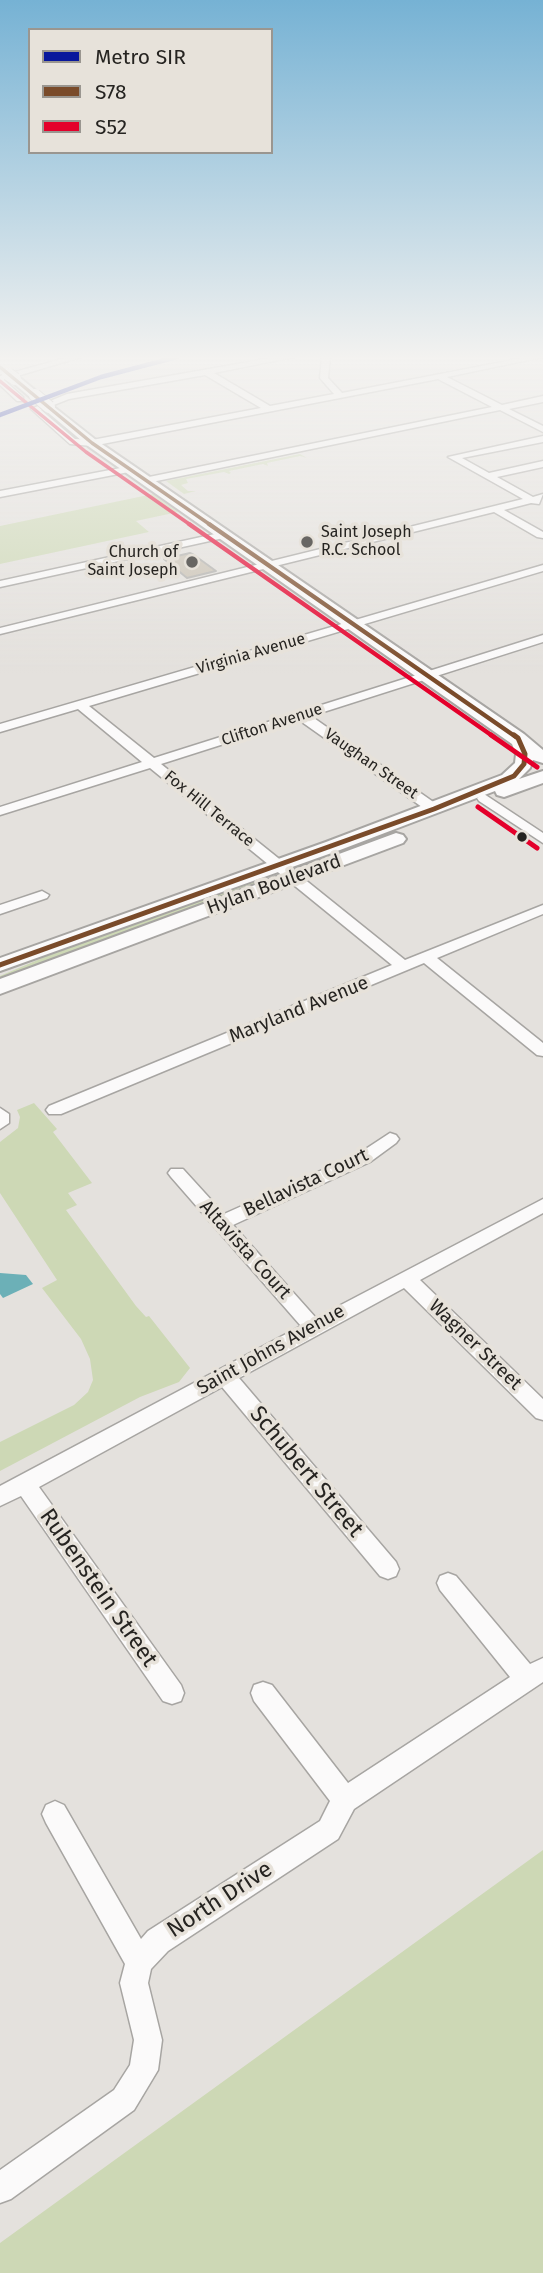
<!DOCTYPE html>
<html>
<head>
<meta charset="utf-8">
<style>
	body { margin:0 }
	#map { position:relative; width:543px; height:2273px; overflow:hidden; background:#e4e1dd; font-family:"Fira Sans",sans-serif }
	canvas { display:block }
	.legend { position:absolute; left:28px; top:28px; width:245px; height:126px; box-sizing:border-box; background:#e7e2da; border:2px solid #9a9690; margin:0; padding:9px 12px; list-style:none; font-size:21px; color:#262421 }
	.legend li { display:flex; align-items:center; gap:14px; height:35px }
	.legend b { width:35px; border:2px solid #9a9690 }
</style>
</head>
<body>
<div id="map">
<canvas width="543" height="2273"></canvas>
<ul class="legend">
<li><b style="height:9px;background:#08179c"></b>Metro SIR</li>
<li><b style="height:9px;background:#7a4b2a"></b>S78</li>
<li><b style="height:9px;background:#e4002b"></b>S52</li>
</ul>
</div>
<script>
const context = document.querySelector('canvas').getContext('2d');
context.lineJoin = 'round';
function paint(path, color) { context.fillStyle = color; context.fill(path, 'evenodd'); }
const shape = rows => new Path2D(rows.map(r => 'M' + r).join(''));
function trace(path, color, width, dash) { context.strokeStyle = color; context.lineWidth = width; context.lineCap = dash ? 'butt' : 'round'; context.setLineDash(dash || []); context.stroke(path); }
function write(font, color, halo, rows, align = 'center') {
  context.font = font + ' "Fira Sans",sans-serif'; context.lineWidth = 7; context.setLineDash([]); context.textBaseline = 'middle'; context.strokeStyle = halo; context.fillStyle = color; for (const [text, x, y, turn = 0] of rows) {
    context.save(); context.translate(x, y); context.rotate((+turn || 0) * Math.PI / 180); context.textAlign = isNaN(turn) ? turn : align; if (halo) context.strokeText(text, 0, 0); context.fillText(text, 0, 0); context.restore();
  }
}
paint(shape([
	[300,454,307,458,300,456,267,463,268,466,263,464,229,471,231,473,229,474,224,472,186,479,188,483,181,485,188,491,196,491,184,494,166,481],
	[153,494,178,512,136,521,149,532,0,564,0,526],
	[260,878,263,881,0,982,0,976,47,956],
	[34,1103,57,1129,53,1132,92,1183,68,1193,77,1205,66,1210,136,1306,146,1317,149,1316,190,1368,179,1382,140,1397,0,1471,0,1442,74,1405,88,1392,93,1380,90,1359,81,1339,42,1288,57,1280,0,1193,0,1142,18,1128,20,1117,17,1110],
	[543,1850,543,2273,0,2273,0,2243]
]), '#cdd8b5');
paint(shape([
	[0,1273,26,1275,33,1284,3,1298,0,1294]
]), '#6cb0b7');
const building = shape([
	[190,553,194,555,216,571,187,578,164,559,190,553]
]);
paint(building, '#c9c1b3');
trace(building, '#b1b0ad', 2);
const street = shape([
	[69,357,81,357,4,380,23,397,23,401,17,401,0,385,0,376,69,357],
	[277,357,294,357,214,373,270,406,334,394,320,378,322,357,330,357,328,378,342,393,528,357,543,357,447,377,502,405,543,396,543,402,509,409,543,426,543,432,500,410,147,483,142,480,144,478,492,407,438,379,92,446,70,444,31,409,67,394,277,357],
	[205,375,261,408,92,440,75,439,41,410,69,399,205,375],
	[543,436,543,442,462,458,489,473,543,461,543,467,497,477,533,497,543,494,539,504,531,503,504,510,543,532,543,538,537,537,494,512,0,634,0,628,523,499,448,457,543,436],
	[131,466,136,469,134,471,0,497,0,491,131,466],
	[224,532,229,535,228,537,0,587,0,581,224,532],
	[543,565,543,571,89,706,154,758,543,635,543,642,311,716,439,806,439,812,429,812,299,720,161,764,405,960,543,905,543,914,437,958,543,1043,543,1056,537,1055,424,963,61,1114,49,1114,46,1110,49,1106,392,965,150,768,0,815,0,807,142,762,78,709,0,732,0,724,543,565],
	[484,794,543,833,543,843,479,801,477,798,484,794],
	[42,891,49,895,47,898,0,914,0,905,42,891],
	[0,1108,9,1114,9,1123,0,1129,0,1108],
	[390,1133,396,1135,399,1139,396,1143,370,1162,233,1225,316,1318,543,1199,543,1213,420,1280,543,1399,543,1420,536,1418,404,1288,239,1378,396,1562,399,1569,396,1576,388,1579,380,1576,222,1387,39,1487,181,1685,184,1693,181,1701,172,1704,163,1701,21,1496,0,1506,0,1486,301,1326,171,1177,168,1173,171,1169,183,1169,224,1214,358,1154,390,1133],
	[448,1573,456,1576,530,1664,543,1658,543,1682,354,1809,338,1839,168,1951,151,1969,148,1983,162,2040,158,2070,134,2110,11,2199,0,2203,0,2170,114,2090,130,2065,134,2040,120,1983,125,1964,46,1823,42,1814,46,1805,55,1801,64,1805,141,1939,148,1931,320,1821,330,1801,254,1701,251,1693,254,1685,263,1682,272,1685,348,1783,510,1677,440,1590,437,1583,440,1576,448,1573]
]);
const secondary = shape([
	[11,377,19,377,41,395,31,398,11,381,11,377],
	[49,403,96,440,524,734,543,750,543,763,533,760,530,768,519,779,543,771,543,783,504,797,497,795,495,791,340,850,0,971,0,958,326,842,502,775,515,763,516,754,512,744,88,446,45,410,43,407,49,403],
	[396,833,403,835,406,839,403,843,0,994,0,979,396,833]
]);
trace(street, '#a7a5a2', 3);
trace(secondary, '#a7a5a2', 4);
paint(street, '#fbfafa');
paint(secondary, '#fbfafa');
const secondaryBridge = shape([
	[8,374,15,379],
	[35,395,49,407]
]);
trace(secondaryBridge, '#a7a5a2', 14, []);
trace(secondaryBridge, '#fbfafa', 12);
trace(shape([
	[0,367,92,443,212,526]
]), '#7a4b2a', 3.5);
trace(shape([
	[209,524,516,737]
]), '#7a4b2a', 4.5);
trace(shape([
	[0,965,434,809,514,776,524,764,525,754,518,738,514,735]
]), '#7a4b2a', 5);
trace(shape([
	[0,381,86,452,192,526]
]), '#e4002b', 3.5);
trace(shape([
	[189,524,494,737]
]), '#e4002b', 4.5);
trace(shape([
	[491,735,537,767],
	[478,807,537,848]
]), '#e4002b', 5);
trace(shape([
	[0,415,101,377,177,357]
]), '#08179c', 4.5);
const sky = context.createLinearGradient(0, 0, 0, 675);
sky.addColorStop(0, '#76b2d4');
sky.addColorStop(0.53, '#f3f2f0');
sky.addColorStop(1, '#f3f2f000');
context.fillStyle = sky;
context.fillRect(0, 0, 543, 675);
for (const [x, y, r, color] of [
	[307,542,7,"#686663"],
	[192,562,7,"#686663"],
	[522,837,6,"#262421"]
]) { const dot = new Path2D(); dot.arc(x, y, r, 0, 2 * Math.PI); context.fillStyle = color; context.fill(dot); trace(dot, '#e7e2da', 2.5); }
write('16px', '#262421', '#e7e2da', [
	["Saint Joseph",321,533],
	["R.C. School",321,551],
	["Church of",178,553,"right"],
	["Saint Joseph",178,571,"right"]
], 'left');
write('16px', '#262421', '#e7e2da', [
	["Virginia Avenue",251,654,-16],
	["Clifton Avenue",272,725,-18],
	["Vaughan Street",371,764,35],
	["Fox Hill Terrace",209,809,39]
]);
write('19px', '#262421', '#e7e2da', [
	["Hylan Boulevard",274,885,-20],
	["Maryland Avenue",299,1010,-22],
	["Bellavista Court",306,1183,-25],
	["Altavista Court",245,1250,48],
	["Wagner Street",475,1345,44],
	["Saint Johns Avenue",271,1350,-29]
]);
write('23px', '#262421', '#e7e2da', [
	["Schubert Street",306,1472,50],
	["Rubenstein Street",98,1588,55],
	["North Drive",220,1900,-33]
]);
</script>
</body>
</html>
